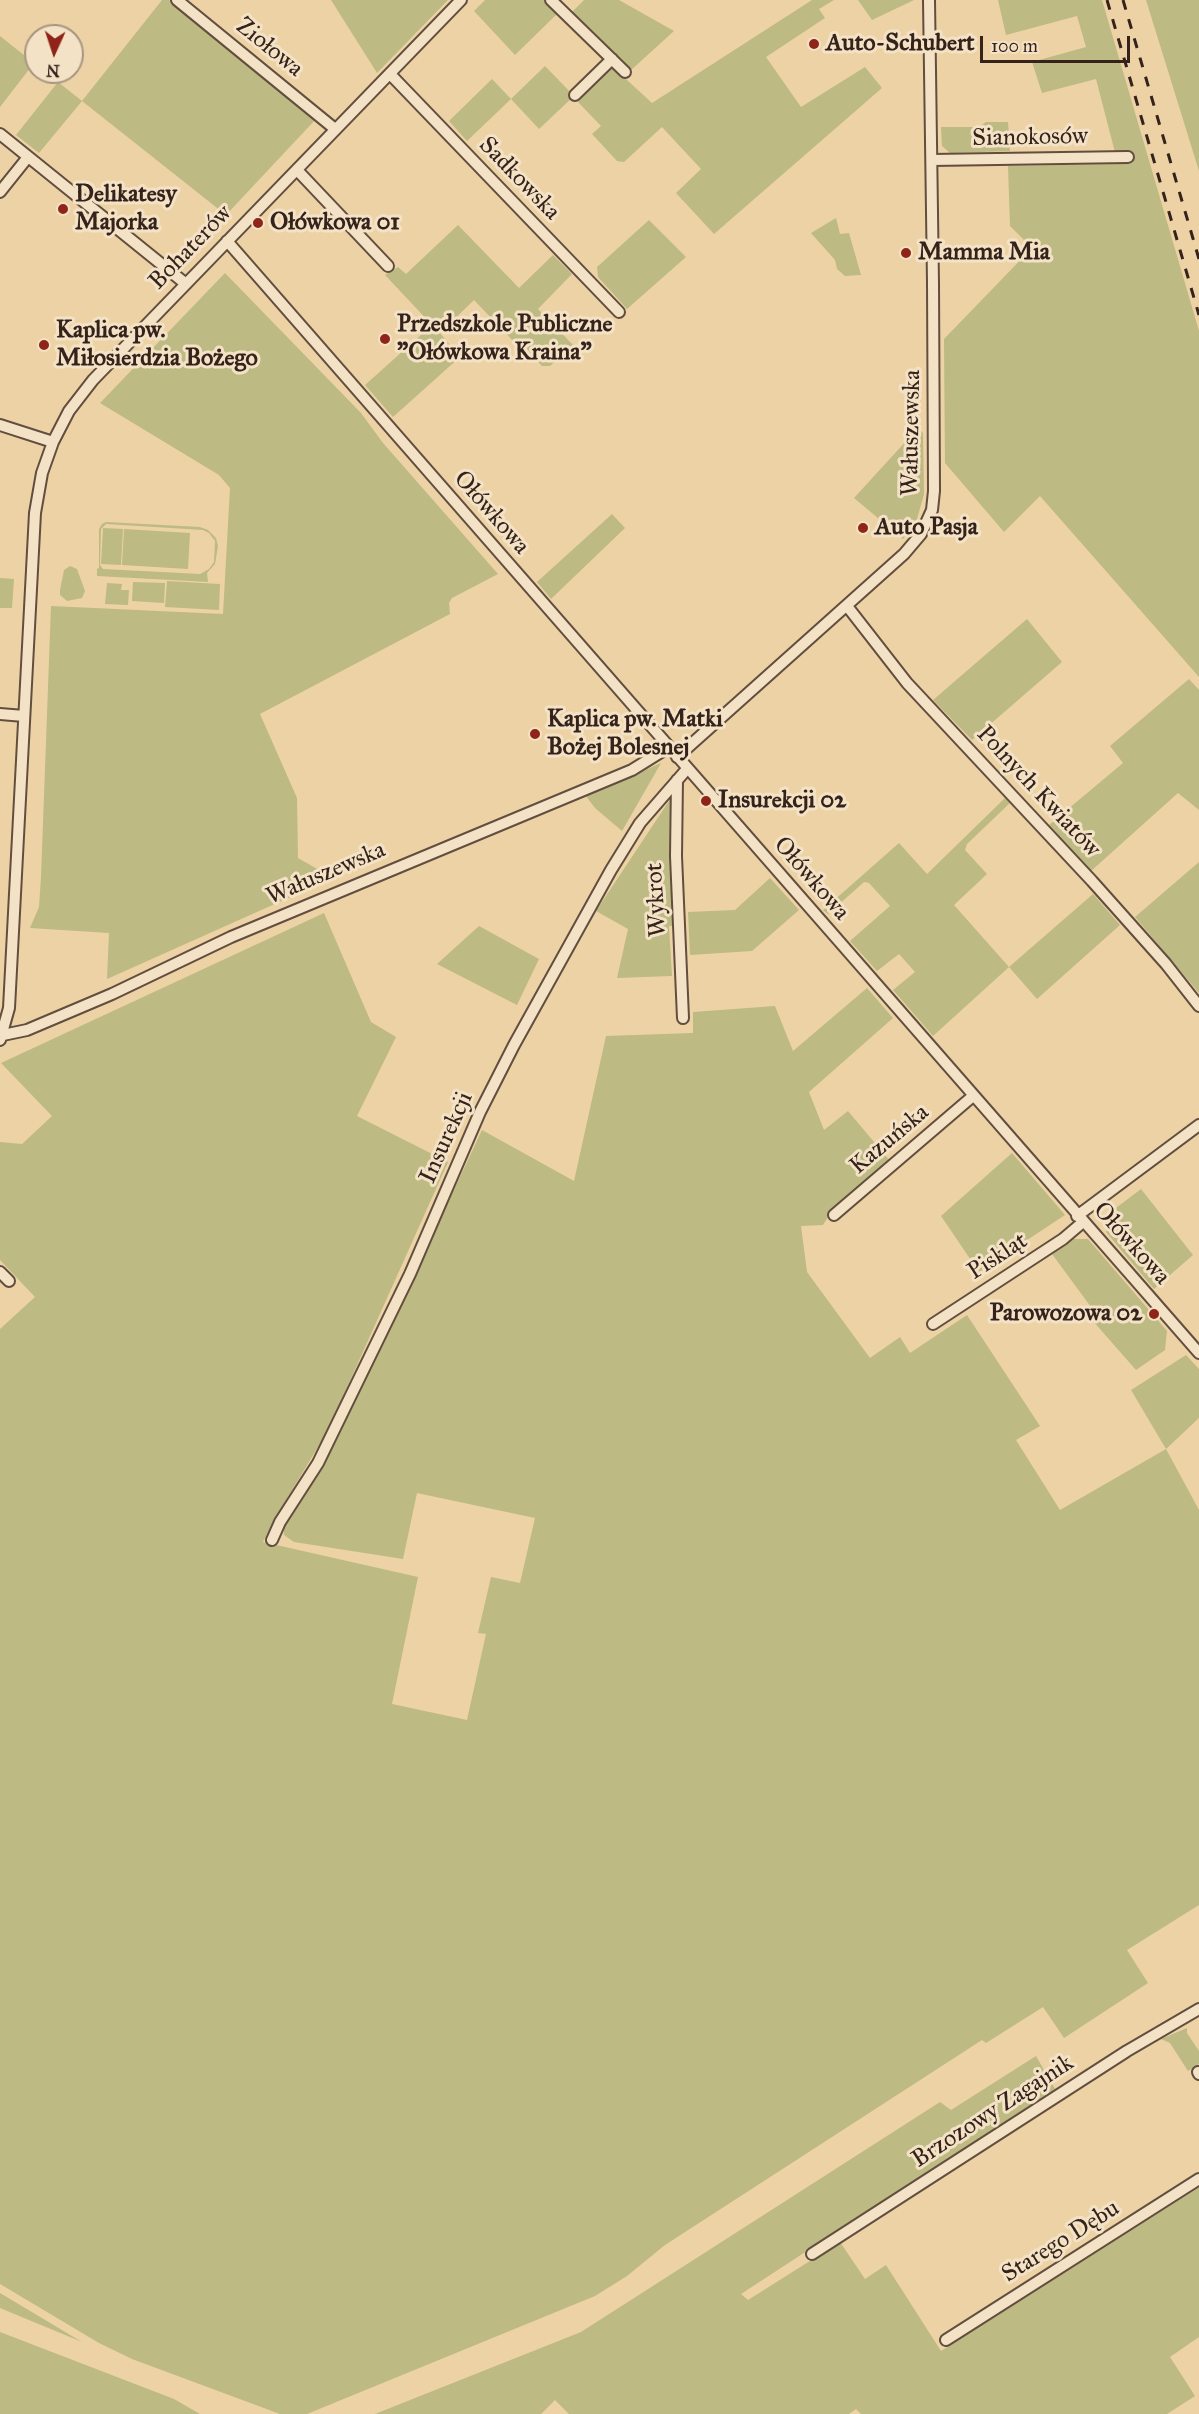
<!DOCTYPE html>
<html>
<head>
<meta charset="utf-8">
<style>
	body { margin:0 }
	#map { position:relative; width:1199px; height:2414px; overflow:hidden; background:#edd2a6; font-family:"IM FELL Great Primer",serif }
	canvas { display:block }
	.north { position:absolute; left:24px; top:24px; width:60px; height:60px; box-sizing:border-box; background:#f3e2c5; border:2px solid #a79581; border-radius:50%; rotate:183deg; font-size:16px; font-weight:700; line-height:24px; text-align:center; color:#34221b }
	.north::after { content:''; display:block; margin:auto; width:21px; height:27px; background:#8f2418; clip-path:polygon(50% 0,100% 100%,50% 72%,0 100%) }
	.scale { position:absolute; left:980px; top:36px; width:150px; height:27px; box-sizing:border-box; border:3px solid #34221b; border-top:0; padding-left:8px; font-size:18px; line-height:21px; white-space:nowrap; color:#34221b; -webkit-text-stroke:4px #f3e2c5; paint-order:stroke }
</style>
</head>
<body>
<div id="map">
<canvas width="1199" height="2414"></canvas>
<div class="north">N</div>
<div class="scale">100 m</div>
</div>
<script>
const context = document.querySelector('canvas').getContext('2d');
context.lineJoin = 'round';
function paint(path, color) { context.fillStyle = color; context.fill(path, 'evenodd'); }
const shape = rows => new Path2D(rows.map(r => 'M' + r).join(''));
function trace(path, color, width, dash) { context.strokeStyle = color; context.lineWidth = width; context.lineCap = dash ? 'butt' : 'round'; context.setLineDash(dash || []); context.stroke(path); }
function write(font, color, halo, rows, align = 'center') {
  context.font = font + ' "IM FELL Great Primer",serif'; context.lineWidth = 6; context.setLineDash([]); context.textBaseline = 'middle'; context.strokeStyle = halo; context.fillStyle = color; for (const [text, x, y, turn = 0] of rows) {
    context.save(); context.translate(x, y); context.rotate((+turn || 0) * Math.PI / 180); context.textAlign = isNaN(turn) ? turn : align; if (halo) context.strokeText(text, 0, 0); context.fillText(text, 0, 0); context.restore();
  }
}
paint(shape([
	[162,0,169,0,316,119,226,215,82,101,39,153,16,135,58,82,82,101],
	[331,0,448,0,377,73],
	[485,0,545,0,558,13,515,55,474,11],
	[584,0,619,0,674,31,630,71,572,12],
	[812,0,834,0,819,9,825,18,766,57,801,107,865,67,882,88,714,234,676,193,701,169,662,127,624,162,617,161,592,134,601,126,578,102,582,94,609,69,615,69,652,103],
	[858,0,914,0,872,20],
	[998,0,1102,0,1199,331,1199,677,1040,496,1004,532,945,463,944,339,1032,248,1010,226,1008,166,1118,164,1096,79,1042,93,1032,62,1086,47,1077,16,1006,35],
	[1146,0,1199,0,1199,171],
	[0,36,34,63,0,107],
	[545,66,574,96,539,129,511,99,467,141,449,121,492,79,511,99],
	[986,122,1008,122,1010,151,950,153,942,146,941,127,979,127],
	[836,218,840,234,849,233,861,275,845,276,837,269,835,260,811,233],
	[649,220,686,257,627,309,598,277,597,267],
	[458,225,519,288,553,255,572,274,538,309,573,345,550,366,542,366,522,344,516,344,474,300,440,333,460,357,393,417,365,385,432,325,385,275,398,267,406,274],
	[225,273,361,413,383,443,498,574,452,598,449,603,450,614,260,714,297,798,298,858,333,878,107,979,109,933,30,928,39,907,41,877,51,606,223,614,230,488,219,475,100,403],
	[918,428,923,433,924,494,917,519,903,539,854,498],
	[612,514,625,528,551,599,537,582],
	[106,522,200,527,208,530,216,538,218,546,215,564,207,573,208,582,97,576,97,569,99,568,99,529,102,524],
	[106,524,203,530,209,533,215,541,214,562,209,569,200,574,103,569,100,565,101,529],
	[103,528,123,529,121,565,101,564],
	[124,529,190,533,188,569,122,565],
	[70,566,77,569,85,591,82,598,67,601,60,595,60,590,64,570],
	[0,578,14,579,12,608,0,608],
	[167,581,220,584,219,610,165,607],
	[133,582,165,583,164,603,132,601],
	[107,583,122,584,121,590,129,590,128,605,105,604],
	[1027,619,1062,662,972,740,933,700],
	[1189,679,1199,690,1199,810,1178,793,1091,871,1049,825,1123,763,1110,746],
	[661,763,622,831,595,808,586,796],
	[671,798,678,926,669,926,672,976,617,978,628,929,596,911],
	[1005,798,1010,803,967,844,965,850,987,874,954,905,1009,967,1093,894,1120,925,1037,999,1009,967,933,1036,893,990,915,972,899,954,877,971,850,941,890,906,869,883,864,882,828,914,823,910,899,843,927,874],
	[1199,862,1199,993,1135,917],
	[770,878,799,910,752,951,690,955,688,912,735,910],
	[324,913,371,1022,396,1037,357,1116,448,1162,327,1432,274,1520,263,1542,418,1577,392,1704,467,1720,486,1634,478,1633,491,1577,520,1583,535,1518,417,1493,403,1559,294,1542,284,1535,283,1526,335,1443,482,1130,574,1181,606,1036,693,1033,693,1012,775,1006,793,1051,867,988,893,1018,809,1092,824,1130,848,1111,890,1161,833,1209,823,1225,801,1226,807,1272,870,1358,900,1337,910,1353,967,1315,1040,1426,1016,1440,1060,1510,1166,1449,1131,1390,1186,1355,1199,1369,1199,1418,1166,1449,1199,1510,1199,1905,1127,1950,1148,1983,1064,2038,1043,2007,986,2043,982,2040,665,2245,627,2276,595,2296,307,2414,280,2414,132,2359,99,2343,0,2284,0,1329,35,1297,0,1260,0,1142,22,1144,52,1116,1,1063],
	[479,926,539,959,517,1005,437,964],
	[1012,1153,1065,1215,979,1272,941,1216],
	[1141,1189,1193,1255,1154,1289,1106,1232,1108,1214],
	[1073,1239,1088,1239,1167,1331,1165,1350,1136,1370,1085,1312,1091,1307,1052,1254],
	[1187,2028,1187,2033,1199,2051,1199,2064,1188,2071,1170,2043,1161,2039],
	[1036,2056,1055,2089,741,2294,748,2300,840,2242,865,2279,886,2265,941,2351,1199,2184,1199,2337,1170,2357,1195,2396,1167,2414,861,2414,856,2409,849,2414,569,2414,555,2400,541,2414,375,2414,581,2332,940,2102,951,2110],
	[0,2293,82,2342,0,2308],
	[0,2332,174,2399,200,2414,0,2414]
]), '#bdba83');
const minor = shape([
	[177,0,335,129],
	[551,0,625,72],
	[390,74,619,312],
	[575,95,612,59],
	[0,134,186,284],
	[932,160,1128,157],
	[297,170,388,266],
	[0,192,28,157],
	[227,241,1199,1353],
	[0,425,53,442],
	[847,606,907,683,1092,881,1166,964,1199,1006],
	[0,714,24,716],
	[677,757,904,554,921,534,932,510,934,491,933,282,929,0],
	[677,780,676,856,683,1018],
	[3,1035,27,1030,112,994,231,937,632,770,669,747],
	[0,1040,9,1008,35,513,42,473,53,442,69,411,93,380,461,0],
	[834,1215,973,1096],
	[1077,1216,1199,1125],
	[0,1272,9,1281],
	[933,1324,1063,1239,1083,1222],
	[272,1540,280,1522,318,1463,410,1274,480,1112,514,1045,611,870,640,823,687,769],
	[1198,2072,1199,2074],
	[812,2254,1127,2051,1199,2009],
	[946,2340,1199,2179]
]);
trace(minor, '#624e3e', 14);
trace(minor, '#f3e2c5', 10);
trace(shape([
	[1107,0,1199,315],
	[1123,0,1199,259]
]), '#34221b', 3, [10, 10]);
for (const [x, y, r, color] of [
	[814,44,6,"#8f2418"],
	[63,209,6,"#8f2418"],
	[258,223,6,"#8f2418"],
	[906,253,6,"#8f2418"],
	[385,339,6,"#8f2418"],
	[44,345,6,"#8f2418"],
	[863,528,6,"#8f2418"],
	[535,734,6,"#8f2418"],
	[706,801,6,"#8f2418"],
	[1154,1314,6,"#8f2418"]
]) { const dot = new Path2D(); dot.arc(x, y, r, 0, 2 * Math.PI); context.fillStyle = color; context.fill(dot); trace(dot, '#f3e2c5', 2); }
write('bold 24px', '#34221b', '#f3e2c5', [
	["Auto-Schubert",826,44],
	["Delikatesy",75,195],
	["Majorka",75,223],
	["Ołówkowa 01",270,223],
	["Mamma Mia",918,253],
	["Przedszkole Publiczne",397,325],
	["\"Ołówkowa Kraina\"",397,353],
	["Kaplica pw.",56,331],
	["Miłosierdzia Bożego",56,359],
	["Auto Pasja",875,528],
	["Kaplica pw. Matki",547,720],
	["Bożej Bolesnej",547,748],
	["Insurekcji 02",718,801],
	["Parowozowa 02",1142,1314,"right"]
], 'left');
write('24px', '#34221b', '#f3e2c5', [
	["Ziołowa",269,48,39],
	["Sianokosów",1030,138,-1],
	["Sadkowska",519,179,46],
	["Bohaterów",191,248,-46],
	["Wałuszewska",912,433,-89],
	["Ołówkowa",491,513,49],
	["Polnych Kwiatów",1038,792,47],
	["Wałuszewska",326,874,-23],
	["Ołówkowa",811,879,49],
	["Wykrot",657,900,-93],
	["Insurekcji",447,1138,-66],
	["Kazuńska",890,1140,-40],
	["Ołówkowa",1131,1244,48],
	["Piskląt",998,1257,-33],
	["Brzozowy Zagajnik",993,2112,-33],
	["Starego Dębu",1061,2242,-32]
]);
</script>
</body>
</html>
